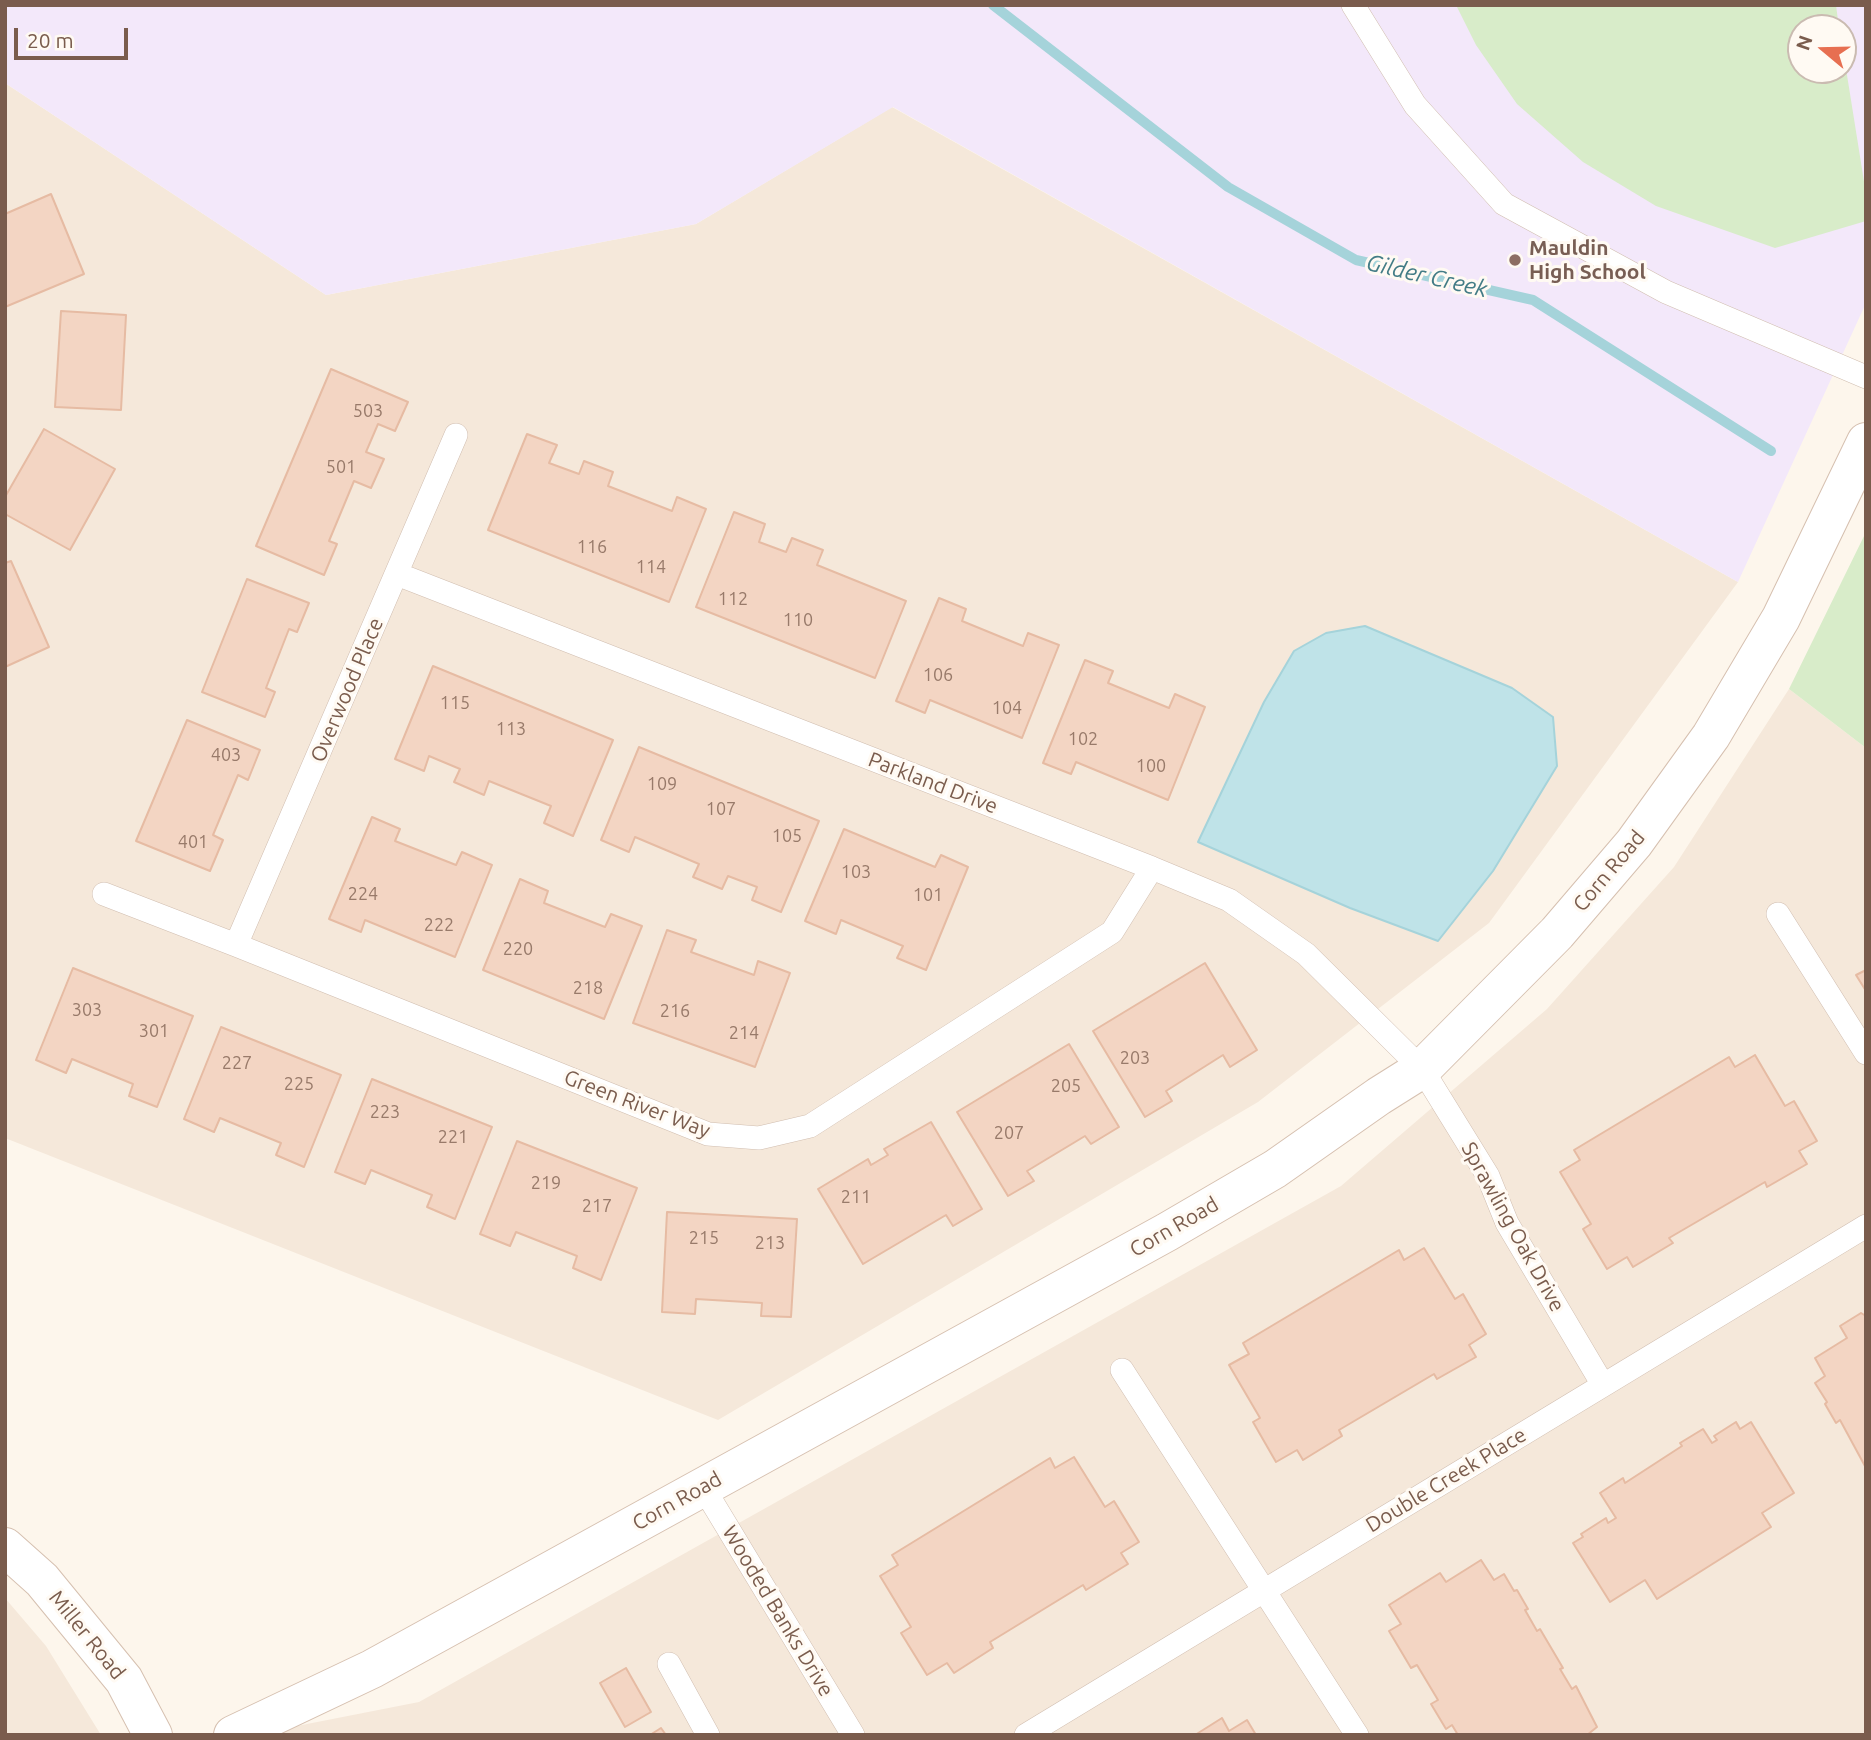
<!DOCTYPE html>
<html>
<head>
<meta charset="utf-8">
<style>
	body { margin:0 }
	#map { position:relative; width:1871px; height:1740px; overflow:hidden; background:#fdf6ec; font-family:Ubuntu,sans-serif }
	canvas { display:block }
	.frame { position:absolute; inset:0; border:7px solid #7a5c4d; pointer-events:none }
	.north { position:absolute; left:1787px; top:14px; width:70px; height:70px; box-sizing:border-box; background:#fffaf3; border:2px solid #cabbb1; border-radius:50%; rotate:289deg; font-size:19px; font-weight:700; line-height:28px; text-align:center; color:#7a5c4d }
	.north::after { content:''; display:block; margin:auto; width:24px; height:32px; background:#e76f51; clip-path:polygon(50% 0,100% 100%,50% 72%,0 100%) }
	.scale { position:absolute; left:14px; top:28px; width:114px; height:32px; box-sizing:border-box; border:4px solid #7a5c4d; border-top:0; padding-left:9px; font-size:21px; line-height:24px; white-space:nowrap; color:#7a5c4d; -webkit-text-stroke:5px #fffaf3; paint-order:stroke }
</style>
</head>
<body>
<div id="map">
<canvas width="1871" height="1740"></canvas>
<div class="frame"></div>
<div class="north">N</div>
<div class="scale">20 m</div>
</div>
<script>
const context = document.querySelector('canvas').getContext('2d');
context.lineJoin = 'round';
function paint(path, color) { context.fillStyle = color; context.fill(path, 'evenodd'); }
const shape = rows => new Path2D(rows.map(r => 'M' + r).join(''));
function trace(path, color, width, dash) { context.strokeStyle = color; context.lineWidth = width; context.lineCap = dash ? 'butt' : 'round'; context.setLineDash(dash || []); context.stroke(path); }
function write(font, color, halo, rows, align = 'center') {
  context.font = font + ' Ubuntu,sans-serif'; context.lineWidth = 6; context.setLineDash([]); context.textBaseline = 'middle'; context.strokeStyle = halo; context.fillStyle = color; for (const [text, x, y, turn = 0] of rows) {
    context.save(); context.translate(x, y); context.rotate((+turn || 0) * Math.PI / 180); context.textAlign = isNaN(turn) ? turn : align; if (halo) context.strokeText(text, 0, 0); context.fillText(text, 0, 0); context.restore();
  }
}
paint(shape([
	[5,83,326,295,696,224,892,107,1738,582,1489,923,1258,1102,718,1420,5,1138],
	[1789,689,1866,748,1866,1735,251,1735,419,1702,1341,1186,1547,1009,1674,867],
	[5,1598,46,1646,101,1735,5,1735]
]), '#f5e8da');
paint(shape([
	[5,5,1866,5,1866,303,1738,582,893,107,696,224,326,295,5,83],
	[1801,28,1843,28,1843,70,1801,70]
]), '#f3e8fa');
paint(shape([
	[1456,5,1836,5,1839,28,1801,28,1801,70,1843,70,1843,50,1866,194,1866,221,1775,248,1656,206,1583,162,1517,104,1476,45],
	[1866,532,1866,748,1789,689]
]), '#d8ecc9');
const water = shape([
	[1365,626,1512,688,1553,717,1557,766,1493,871,1438,941,1350,908,1198,842,1264,702,1294,651,1326,633,1365,626]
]);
paint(water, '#bfe3e8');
trace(water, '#a5d3da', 2);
trace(shape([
	[993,5,1228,187,1356,260,1533,300,1771,451]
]), '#a5d3da', 10);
const building = shape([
	[51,194,84,274,5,307,5,214,51,194],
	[61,311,126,315,121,410,55,407,61,311],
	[331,369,408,402,395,431,378,424,366,452,384,459,371,488,354,481,329,541,337,544,324,575,256,546,331,369],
	[44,429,115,469,70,550,5,514,5,497,44,429],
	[527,434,557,445,549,463,579,474,584,461,613,472,608,486,672,511,677,497,706,509,669,602,488,530,527,434],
	[734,512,765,524,759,542,786,552,792,538,823,550,817,565,906,601,875,678,696,607,734,512],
	[11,561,49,647,5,667,5,563,11,561],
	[247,579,309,603,297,632,289,629,266,688,275,692,265,717,202,692,247,579],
	[939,598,966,609,962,621,1023,646,1028,633,1059,645,1022,738,930,700,925,713,896,701,939,598],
	[1085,660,1113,671,1108,683,1169,708,1175,694,1205,707,1168,800,1076,762,1071,774,1043,763,1085,660],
	[433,666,613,740,573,836,544,823,551,806,489,781,484,795,454,782,460,769,429,756,424,771,395,759,433,666],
	[187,720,260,750,248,780,238,775,213,835,223,840,210,871,136,841,187,720],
	[639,747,819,821,781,912,752,900,757,887,728,876,722,889,693,877,699,864,635,837,629,852,601,840,639,747],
	[372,817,400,829,395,841,456,865,462,852,492,865,455,957,365,920,361,932,329,919,372,817],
	[844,829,935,867,941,855,968,867,926,970,897,958,903,946,841,920,836,934,805,921,844,829],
	[520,879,548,891,544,903,605,927,611,914,642,926,604,1019,483,970,520,879],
	[667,930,696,940,691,952,754,975,758,961,790,973,755,1067,633,1023,667,930],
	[1205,963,1257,1050,1230,1067,1223,1055,1166,1091,1172,1101,1145,1117,1093,1031,1205,963],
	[73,968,193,1016,157,1107,129,1096,133,1084,72,1059,66,1073,36,1060,73,968],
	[1866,970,1866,991,1856,975,1866,970],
	[221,1027,341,1075,304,1167,276,1155,281,1143,220,1118,214,1132,184,1119,221,1027],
	[1069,1044,1119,1127,1091,1144,1085,1136,1027,1171,1034,1181,1008,1196,957,1112,1069,1044],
	[1755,1055,1785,1106,1794,1101,1817,1141,1799,1151,1807,1164,1767,1187,1765,1182,1669,1238,1673,1243,1633,1267,1627,1257,1607,1269,1583,1229,1591,1224,1560,1172,1580,1160,1574,1150,1729,1057,1735,1067,1755,1055],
	[372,1079,492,1127,455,1219,427,1207,432,1195,371,1170,365,1184,335,1172,372,1079],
	[931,1122,982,1209,953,1226,946,1215,863,1264,818,1189,868,1159,871,1165,888,1155,884,1149,931,1122],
	[517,1141,637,1188,601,1280,573,1268,577,1256,516,1232,510,1246,480,1234,517,1141],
	[667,1212,797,1219,791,1317,761,1316,762,1303,696,1299,695,1314,662,1312,667,1212],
	[1424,1248,1455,1299,1463,1294,1486,1334,1469,1345,1476,1357,1437,1379,1434,1374,1339,1430,1342,1436,1303,1460,1297,1450,1276,1462,1253,1422,1260,1418,1229,1365,1249,1354,1243,1343,1399,1250,1404,1260,1424,1248],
	[1861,1313,1866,1316,1866,1468,1840,1420,1836,1423,1825,1404,1827,1402,1815,1383,1825,1376,1815,1358,1847,1338,1840,1326,1861,1313],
	[1736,1422,1740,1429,1751,1422,1794,1493,1762,1513,1771,1527,1657,1599,1645,1580,1610,1602,1573,1543,1583,1537,1581,1534,1606,1518,1608,1523,1616,1518,1600,1493,1623,1478,1625,1483,1682,1446,1680,1443,1703,1429,1712,1443,1717,1440,1714,1436,1736,1422],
	[1074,1457,1105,1507,1114,1501,1139,1542,1121,1553,1128,1564,1086,1590,1083,1585,990,1642,993,1648,954,1673,947,1663,927,1675,901,1633,911,1627,880,1576,898,1565,892,1555,1050,1458,1055,1468,1074,1457],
	[1481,1560,1494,1580,1504,1574,1514,1591,1517,1590,1528,1609,1525,1610,1537,1631,1540,1629,1563,1668,1560,1669,1572,1689,1576,1686,1597,1727,1587,1735,1458,1735,1452,1725,1446,1729,1431,1704,1438,1700,1417,1665,1411,1668,1389,1631,1401,1624,1389,1605,1440,1573,1446,1582,1481,1560],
	[626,1668,651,1712,625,1727,600,1683,626,1668],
	[1222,1718,1229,1731,1247,1720,1256,1735,1195,1735,1222,1718],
	[661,1728,666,1735,650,1735,661,1728]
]);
paint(building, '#f3d5c3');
trace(building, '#e6bba3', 2);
const lane = shape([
	[1353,5,1415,105,1504,204,1666,292,1866,377],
	[397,574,1152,868,1229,900,1306,954,1422,1069,1488,1176,1507,1223,1603,1385],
	[104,894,236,945,708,1134,759,1138,810,1126,1112,932,1152,868],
	[1778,914,1866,1053],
	[236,945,456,435],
	[1122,1370,1357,1735],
	[703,1487,853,1735],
	[669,1664,708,1735],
	[1026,1735,1866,1226]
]);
const secondary = shape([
	[5,1547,42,1580,124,1680,153,1735],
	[233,1735,372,1669,1167,1232,1275,1169,1379,1096,1422,1069,1557,933,1634,843,1711,736,1781,618,1866,442]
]);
trace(lane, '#d1beb0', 24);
trace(secondary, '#d6c0b0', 40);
trace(lane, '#fff', 23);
trace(secondary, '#fff', 38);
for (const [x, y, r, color] of [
	[1515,260,7,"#8d6e63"]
]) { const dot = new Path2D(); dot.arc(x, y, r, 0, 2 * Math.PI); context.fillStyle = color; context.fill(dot); trace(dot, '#fffaf3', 2.5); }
write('18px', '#987a6a', null, [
	["503",368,411],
	["501",341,467],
	["116",592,547],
	["114",651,567],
	["112",733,599],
	["110",798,620],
	["106",938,675],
	["115",455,703],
	["104",1007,708],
	["113",511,729],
	["102",1083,739],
	["403",226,755],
	["100",1151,766],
	["109",662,784],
	["107",721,809],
	["105",787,836],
	["401",193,842],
	["103",856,872],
	["224",363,894],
	["101",928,895],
	["222",439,925],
	["220",518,949],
	["218",588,988],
	["303",87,1010],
	["216",675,1011],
	["301",154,1031],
	["214",744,1033],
	["203",1135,1058],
	["227",237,1063],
	["225",299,1084],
	["205",1066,1086],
	["223",385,1112],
	["207",1009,1133],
	["221",453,1137],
	["219",546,1183],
	["211",856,1197],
	["217",597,1206],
	["215",704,1238],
	["213",770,1243]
]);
write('bold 21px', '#785e54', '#fffaf3', [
	["Mauldin",1529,248],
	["High School",1529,272]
], 'left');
write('21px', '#7a5c4d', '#fffaf3', [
	["Overwood Place",347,690,-67],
	["Parkland Drive",933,783,21],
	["Corn Road",1609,871,-50],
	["Green River Way",637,1104,21],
	["Corn Road",1174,1227,-30],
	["Sprawling Oak Drive",1513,1227,61],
	["Double Creek Place",1446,1480,-31],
	["Corn Road",677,1501,-29],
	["Wooded Banks Drive",778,1611,59],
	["Miller Road",87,1635,51]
]);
write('italic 23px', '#437c86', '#fffaf3', [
	["Gilder Creek",1427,276,13]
]);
</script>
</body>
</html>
